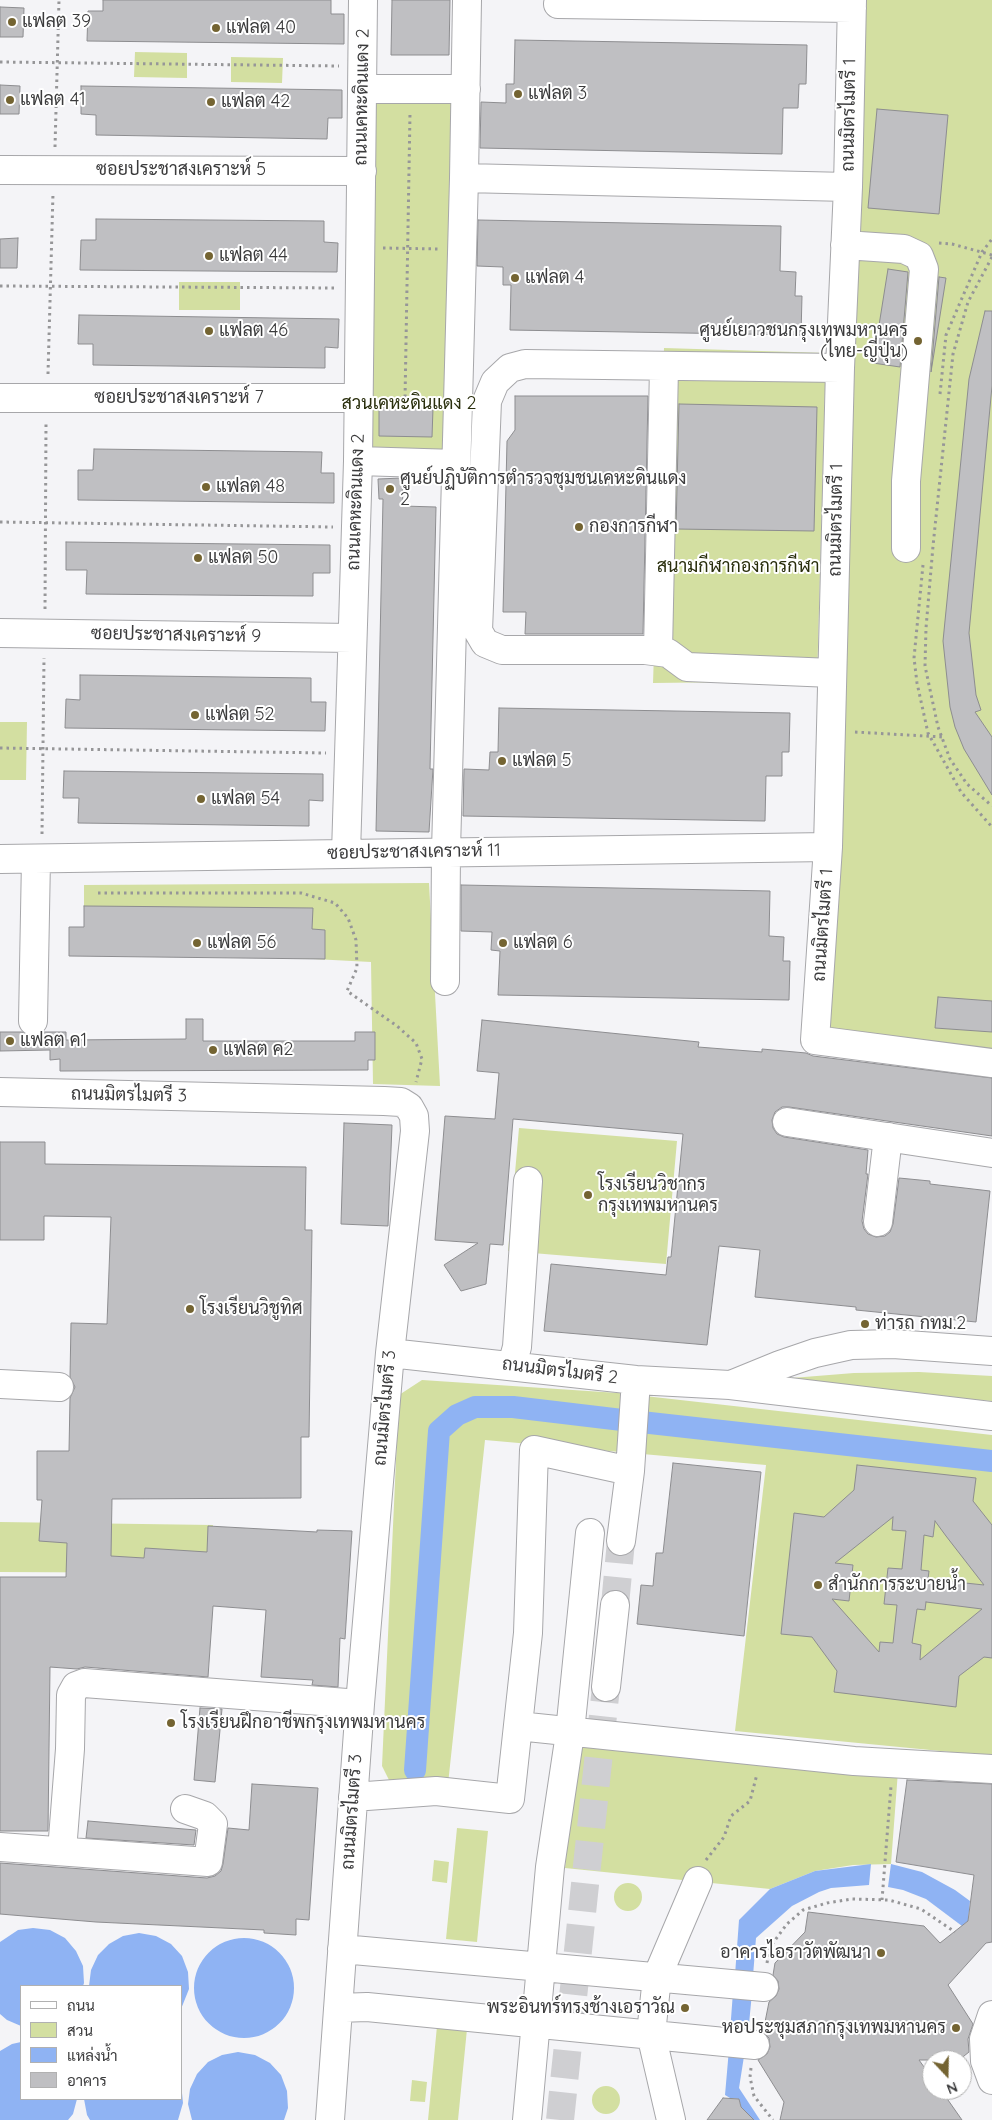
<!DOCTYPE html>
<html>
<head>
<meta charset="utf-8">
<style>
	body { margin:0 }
	#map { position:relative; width:992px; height:2120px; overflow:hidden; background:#f4f4f7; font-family:Quicksand,Sarabun,sans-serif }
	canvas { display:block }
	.legend { position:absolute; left:20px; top:1985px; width:162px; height:115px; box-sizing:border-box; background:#fff; border:1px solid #b1b1b1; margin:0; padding:6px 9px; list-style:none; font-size:15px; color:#3b3b3c }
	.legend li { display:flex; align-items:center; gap:10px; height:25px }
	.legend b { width:25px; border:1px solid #b1b1b1 }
	.north { position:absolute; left:922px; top:2050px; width:50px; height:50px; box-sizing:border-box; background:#fff; border:1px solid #b1b1b1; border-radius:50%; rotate:159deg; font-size:14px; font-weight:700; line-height:20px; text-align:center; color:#3b3b3c }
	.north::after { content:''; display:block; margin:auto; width:18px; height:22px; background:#746432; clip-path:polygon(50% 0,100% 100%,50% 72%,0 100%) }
</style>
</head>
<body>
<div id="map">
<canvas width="992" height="2120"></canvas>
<ul class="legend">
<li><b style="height:6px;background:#fff"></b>ถนน</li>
<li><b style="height:14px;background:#d3dfa1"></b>สวน</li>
<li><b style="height:14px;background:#8fb3f3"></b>แหล่งน้ำ</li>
<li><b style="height:14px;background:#bfbfc2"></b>อาคาร</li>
</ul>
<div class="north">N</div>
</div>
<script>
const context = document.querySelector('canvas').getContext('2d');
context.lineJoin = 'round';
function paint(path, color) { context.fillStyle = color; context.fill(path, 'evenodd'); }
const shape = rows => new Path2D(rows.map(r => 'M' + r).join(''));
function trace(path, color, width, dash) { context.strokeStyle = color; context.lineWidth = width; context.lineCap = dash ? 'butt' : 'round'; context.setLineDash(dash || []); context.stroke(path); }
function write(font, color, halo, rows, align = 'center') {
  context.font = font + ' Quicksand,Sarabun,sans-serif'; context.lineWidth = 4; context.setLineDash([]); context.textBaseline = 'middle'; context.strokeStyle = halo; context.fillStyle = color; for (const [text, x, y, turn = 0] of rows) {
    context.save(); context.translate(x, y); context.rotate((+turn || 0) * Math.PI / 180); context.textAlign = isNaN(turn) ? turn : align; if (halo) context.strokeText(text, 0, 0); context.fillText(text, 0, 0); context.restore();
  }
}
paint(shape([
	[863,0,992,0,992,1068,805,1051],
	[135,52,187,53,187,78,134,77],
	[231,57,283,58,282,83,231,82],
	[456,102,450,456,365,453,373,104],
	[179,282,240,282,240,310,179,310],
	[664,348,826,353,817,681,653,683],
	[0,722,27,722,26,780,0,780],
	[429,883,440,1086,373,1084,371,962,84,947,84,885],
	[519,1128,677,1141,666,1264,508,1251],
	[919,1372,992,1376,992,1401,788,1386,767,1380,854,1373],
	[422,1380,618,1393,992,1435,992,1756,735,1731,766,1465,485,1440,448,1784,390,1782,382,1766,399,1395],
	[0,1522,213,1525,209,1573,0,1572],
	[579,1741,898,1771,891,1864,853,1865,815,1871,770,1889,565,1868],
	[457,1828,488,1831,477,1942,446,1939],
	[434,1860,449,1862,447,1883,432,1881],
	'614 1897a14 14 0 1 1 28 0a14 14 0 1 1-28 0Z',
	[437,2026,467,2029,458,2120,428,2120],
	[412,2080,427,2082,425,2102,410,2101],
	'592 2100a14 14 0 1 1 28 0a14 14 0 1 1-28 0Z'
]), '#d3dfa1');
paint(shape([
	[871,1864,869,1885,831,1888,819,1892,792,1906,756,1938,753,1976,735,1975,739,1920,770,1889,815,1871],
	[891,1864,922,1872,955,1890,970,1901,968,1921,962,1926,926,1899,903,1890,888,1887],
	[33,1928,50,1930,65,1938,76,1951,83,1966,84,1983,83,1986,21,1986,21,2026,7,2020,0,2014,0,1942,18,1930],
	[139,1933,156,1936,171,1944,182,1956,188,1972,189,1989,181,2009,181,1986,89,1986,91,1970,98,1955,109,1944,123,1936],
	'194 1988a50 50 0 1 1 100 0a50 50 0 1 1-100 0Z',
	[733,1992,752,1993,748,2034,730,2032],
	[21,2042,21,2099,77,2099,73,2114,68,2120,0,2120,0,2051,12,2044],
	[729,2049,745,2050,739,2088,760,2120,745,2120,745,2111,741,2107,739,2099,730,2098,725,2095],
	[238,2052,255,2055,270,2063,281,2075,287,2091,288,2108,284,2120,192,2120,188,2104,190,2089,197,2074,208,2062,222,2055],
	[181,2083,183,2103,178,2120,90,2120,87,2115,84,2099,181,2099]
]), '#8fb3f3');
trace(shape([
	[641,1422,992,1461],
	[415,1770,439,1431,457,1415,475,1407,513,1407,622,1420]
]), '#8fb3f3', 22);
const building = shape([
	[103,0,331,0,331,14,344,14,344,44,87,41,88,11,103,11,103,0],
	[392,0,450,0,449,55,391,55,392,0],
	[0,7,24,8,23,37,0,37,0,7],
	[515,40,807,45,806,84,799,84,798,108,783,108,782,154,480,148,481,102,506,103,506,84,514,84,515,40],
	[0,85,20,86,19,114,0,114,0,85],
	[81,86,342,90,342,118,328,118,327,139,96,135,96,115,81,114,81,86],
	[877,109,948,115,939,214,868,208,877,109],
	[96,219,324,221,324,242,338,243,337,272,80,270,81,240,96,240,96,219],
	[478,220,781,226,780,271,796,272,795,296,802,296,801,335,510,330,511,285,503,285,503,267,477,266,478,220],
	[18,238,17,268,0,268,0,239,18,238],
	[888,269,908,272,900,367,873,363,888,269],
	[939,277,946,278,931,372,939,277],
	[985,311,992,311,992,386,969,633,976,695,981,710,975,712,992,737,992,795,964,749,955,727,950,707,943,641,969,379,985,311],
	[79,315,339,319,338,348,325,347,325,368,93,365,93,344,78,344,79,315],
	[515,396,648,396,643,634,525,634,526,612,503,612,507,441,515,430,515,396],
	[679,404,817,407,814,531,676,529,679,404],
	[379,407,433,408,432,437,379,436,379,407],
	[94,449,322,452,321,473,334,473,334,503,78,500,78,470,93,470,94,449],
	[402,478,403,506,436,507,430,769,433,769,429,832,376,831,383,499,379,499,378,479,402,478],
	[66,542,330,545,330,573,313,573,313,596,86,594,87,570,66,570,66,542],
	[80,675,311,678,311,702,326,702,325,731,65,728,66,699,80,700,80,675],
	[499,708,790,713,789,752,782,752,782,776,766,776,765,821,463,816,464,769,489,770,490,752,498,752,499,708],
	[64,771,323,774,323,801,309,800,309,826,78,823,79,798,63,798,64,771],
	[461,885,770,891,769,936,784,937,783,961,790,961,789,1000,498,995,500,951,491,950,492,932,461,931,461,885],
	[84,906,313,908,312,929,325,930,325,959,69,956,69,927,84,927,84,906],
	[938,997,992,1001,992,1032,935,1028,938,997],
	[186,1019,203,1019,203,1041,355,1041,355,1032,375,1032,375,1060,368,1060,368,1070,60,1071,60,1059,50,1060,50,1050,0,1051,0,1032,22,1032,33,1037,44,1032,66,1032,66,1040,186,1039,186,1019],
	[482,1020,699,1042,698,1047,762,1052,762,1049,806,1053,813,1056,992,1078,992,1136,789,1107,782,1107,775,1112,772,1120,773,1128,777,1134,784,1137,868,1150,866,1174,868,1174,862,1221,864,1229,868,1234,876,1237,885,1236,890,1232,893,1224,899,1178,930,1181,930,1184,990,1191,976,1322,856,1310,856,1307,755,1297,760,1250,719,1246,707,1345,544,1331,551,1264,666,1275,668,1257,671,1257,683,1134,513,1119,503,1245,490,1244,486,1284,461,1291,444,1265,478,1243,435,1240,445,1116,495,1119,499,1073,477,1071,482,1020],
	[344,1123,392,1125,388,1226,341,1224,344,1123],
	[0,1142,45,1142,45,1164,306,1167,305,1230,312,1230,309,1437,301,1437,301,1498,112,1499,111,1556,144,1558,145,1548,207,1552,208,1526,317,1532,317,1530,352,1531,345,1639,340,1638,338,1687,312,1685,313,1680,261,1677,266,1610,213,1606,208,1677,85,1667,77,1669,50,1667,48,1831,0,1831,0,1577,66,1577,67,1543,39,1541,42,1500,37,1500,37,1451,69,1451,70,1398,75,1387,70,1377,71,1323,107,1324,111,1217,44,1216,44,1240,0,1240,0,1142],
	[673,1463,761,1472,744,1636,637,1624,641,1585,653,1586,656,1553,663,1553,673,1463],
	[857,1465,976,1478,973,1501,992,1525,992,1658,984,1657,959,1676,956,1707,834,1692,837,1671,812,1637,781,1634,794,1513,824,1517,854,1490,857,1465],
	[893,1517,892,1530,906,1531,902,1569,888,1568,884,1604,897,1605,893,1643,880,1642,879,1652,832,1599,849,1601,853,1565,835,1563,893,1517],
	[935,1521,946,1536,984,1585,928,1579,929,1571,921,1570,924,1535,933,1537,935,1521],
	[926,1602,982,1609,920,1660,921,1645,912,1643,917,1609,925,1610,926,1602],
	[200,1708,222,1709,215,1782,194,1780,200,1708],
	[907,1780,992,1784,992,1942,986,1943,948,1985,973,2024,968,2039,969,2052,959,2060,919,2060,932,2078,932,2090,941,2090,962,2120,780,2120,784,2102,758,2060,767,2054,770,2047,769,2038,763,2032,769,2002,776,1996,779,1989,778,1981,773,1975,775,1963,805,1932,808,1912,924,1926,940,1943,968,1921,974,1875,896,1862,907,1780],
	[252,1784,318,1788,309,1920,296,1919,296,1935,264,1933,264,1930,96,1922,0,1914,0,1863,207,1878,215,1876,221,1871,223,1864,228,1828,249,1830,252,1784],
	[88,1821,196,1830,194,1845,86,1838,88,1821],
	[723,2098,739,2099,741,2107,754,2120,707,2120,723,2098]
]);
paint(building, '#bfbfc2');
trace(building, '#8d8d90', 1);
trace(shape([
	[615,1605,621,1541],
	[560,2120,606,1687]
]), '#cfcfd2', 28, [28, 14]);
const minor = shape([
	[852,0,848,187,840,368,828,847,815,1040,992,1063],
	[558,4,852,8],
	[363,89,466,89],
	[0,170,362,171],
	[464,178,848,187],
	[845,245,904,249,919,256,924,269,906,481,906,548],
	[0,398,359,398],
	[358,461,456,464],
	[0,633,352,638],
	[658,651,664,367],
	[832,673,687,667,668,653,645,650,502,650,485,643,478,631,487,401,495,382,510,368,525,364,840,368],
	[346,853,358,461,363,0],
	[0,859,828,847],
	[445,981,446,851,464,178,467,0],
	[33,1021,36,859],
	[0,1092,384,1101,401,1102,409,1107,414,1116,415,1131,390,1353,360,1704,330,2120],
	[787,1122,992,1153],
	[878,1222,888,1137],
	[390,1353,636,1380,730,1385,992,1416],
	[512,1365,517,1347,528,1181],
	[0,1384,59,1387],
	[731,1385,780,1365,815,1353,851,1345,893,1344,992,1351],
	[621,1541,630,1471,636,1380],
	[606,1687,615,1605],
	[518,1726,854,1761,992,1769],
	[570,1732,590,1533],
	[353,1797,436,1791,510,1799,528,1633,534,1450,630,1471],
	[0,1847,208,1862,213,1824,205,1816,185,1809],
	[62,1851,70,1749,71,1695,76,1686,84,1683,360,1704],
	[342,1949,764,1987],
	[338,2008,367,2007,755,2045],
	[992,2015,984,2039,985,2061,992,2080],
	[527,2120,550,1867,571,1727],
	[671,2120,651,2034,657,1977,698,1881]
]);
trace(minor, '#a7a7aa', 30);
trace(shape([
	[0,62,339,66],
	[55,147,59,0],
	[939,243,952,244,992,255],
	[383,248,439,249],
	[992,257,968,302,953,354,933,546,926,628,925,666,938,727,950,759,967,784,992,806],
	[0,286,337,288],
	[48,374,53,193],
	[940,394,946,335,982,252,992,239],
	[382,399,405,400,410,113],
	[405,400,435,402],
	[0,522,333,527],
	[923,565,914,658,917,683,928,733,961,792,992,827],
	[45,609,46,423],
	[855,732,942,737],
	[0,748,326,753],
	[42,834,44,658],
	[98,893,301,893,335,903,348,918,356,940,357,968,347,991,397,1026,416,1043,422,1059,416,1082],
	[706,1860,724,1837,731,1816,750,1801,757,1774],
	[882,1900,891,1786],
	[767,1963,770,1947,787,1924,803,1910,827,1903,852,1899,889,1900,921,1909,955,1932],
	[751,2068,750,2077,754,2096,773,2120]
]), '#969698', 3, [2.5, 4]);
trace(minor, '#fff', 28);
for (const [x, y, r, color] of [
	[12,22,5,"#746432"],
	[216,28,5,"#746432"],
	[518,94,5,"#746432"],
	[10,100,5,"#746432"],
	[211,102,5,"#746432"],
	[209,256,5,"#746432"],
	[515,278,5,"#746432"],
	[209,331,5,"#746432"],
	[918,341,5,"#746432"],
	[206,487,5,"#746432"],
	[390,489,5,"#746432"],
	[579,527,5,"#746432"],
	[198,558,5,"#746432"],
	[195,715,5,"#746432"],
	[502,761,5,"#746432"],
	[201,799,5,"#746432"],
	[197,943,5,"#746432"],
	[503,943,5,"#746432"],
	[10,1041,5,"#746432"],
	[213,1050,5,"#746432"],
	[588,1195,5,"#746432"],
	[190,1309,5,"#746432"],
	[865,1324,5,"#746432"],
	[818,1585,5,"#746432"],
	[171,1723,5,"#746432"],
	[881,1953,5,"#746432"],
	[685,2008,5,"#746432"],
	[956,2028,5,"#746432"]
]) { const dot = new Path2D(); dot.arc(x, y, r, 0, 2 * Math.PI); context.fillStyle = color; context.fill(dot); trace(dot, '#fff', 2); }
write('18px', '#3b3b3c', '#fff', [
	["แฟลต 39",22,22],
	["แฟลต 40",226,28],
	["แฟลต 3",528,94],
	["แฟลต 41",20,100],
	["แฟลต 42",221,102],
	["แฟลต 44",219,256],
	["แฟลต 4",525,278],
	["แฟลต 46",219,331],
	["ศูนย์เยาวชนกรุงเทพมหานคร",908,331,"right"],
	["(ไทย-ญี่ปุ่น)",908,352,"right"],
	["ศูนย์ปฏิบัติการตำรวจชุมชนเคหะดินแดง",400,479],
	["2",400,500],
	["แฟลต 48",216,487],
	["กองการกีฬา",589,527],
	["แฟลต 50",208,558],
	["แฟลต 52",205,715],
	["แฟลต 5",512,761],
	["แฟลต 54",211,799],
	["แฟลต 56",207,943],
	["แฟลต 6",513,943],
	["แฟลต ค1",20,1041],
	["แฟลต ค2",223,1050],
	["โรงเรียนวิชากร",598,1185],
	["กรุงเทพมหานคร",598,1206],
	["โรงเรียนวิชูทิศ",200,1309],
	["ท่ารถ กทม.2",875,1324],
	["สำนักการระบายน้ำ",828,1585],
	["โรงเรียนฝึกอาชีพกรุงเทพมหานคร",181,1723],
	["อาคารไอราวัตพัฒนา",871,1953,"right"],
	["พระอินทร์ทรงช้างเอราวัณ",675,2008,"right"],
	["หอประชุมสภากรุงเทพมหานคร",946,2028,"right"]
], 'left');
write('18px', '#3b3b3c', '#fff', [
	["ถนนเคหะดินแดง 2",362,97,-89],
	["ถนนมิตรไมตรี 1",849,115,-89],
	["ซอยประชาสงเคราะห์ 5",181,170],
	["ซอยประชาสงเคราะห์ 7",179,398],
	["ถนนเคหะดินแดง 2",356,502,-88],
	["ถนนมิตรไมตรี 1",836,520,-89],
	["ซอยประชาสงเคราะห์ 9",176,635,1],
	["ซอยประชาสงเคราะห์ 11",414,852,-1],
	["ถนนมิตรไมตรี 1",823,925,-86],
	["ถนนมิตรไมตรี 3",129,1095,1],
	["ถนนมิตรไมตรี 2",560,1371,7],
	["ถนนมิตรไมตรี 3",385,1408,-85],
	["ถนนมิตรไมตรี 3",352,1812,-86]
]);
write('18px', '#292e0c', '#fff', [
	["สวนเคหะดินแดง 2",409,404],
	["สนามกีฬากองการกีฬา",738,567]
]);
</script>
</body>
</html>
